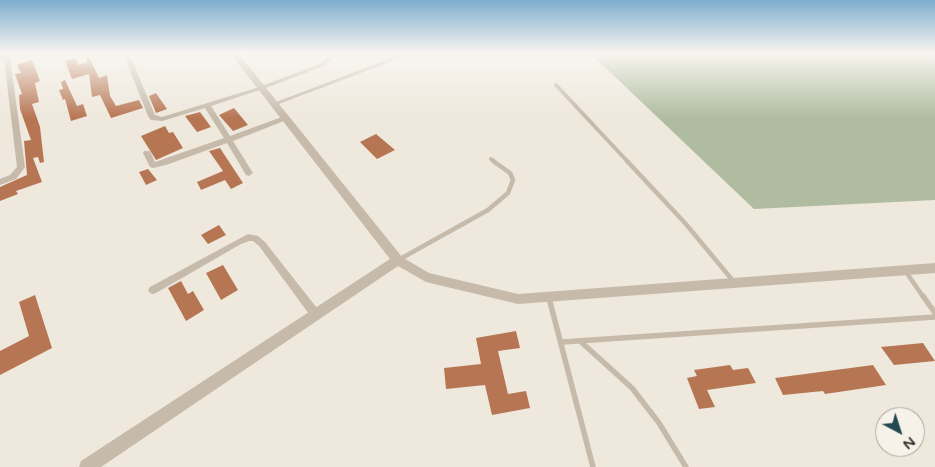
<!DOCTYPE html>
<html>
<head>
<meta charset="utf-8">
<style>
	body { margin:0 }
	#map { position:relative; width:935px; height:467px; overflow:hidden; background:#efe8dd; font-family:"Varela Round",sans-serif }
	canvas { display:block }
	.north { position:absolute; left:875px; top:407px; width:50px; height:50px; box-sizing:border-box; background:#f7f2e9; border:1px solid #a9a49c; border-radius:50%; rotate:140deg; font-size:14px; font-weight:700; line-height:20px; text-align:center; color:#342e29 }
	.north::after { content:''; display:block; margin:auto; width:18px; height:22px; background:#244950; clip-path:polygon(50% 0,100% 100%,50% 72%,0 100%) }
</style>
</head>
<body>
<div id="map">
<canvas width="935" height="467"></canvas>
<div class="north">N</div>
</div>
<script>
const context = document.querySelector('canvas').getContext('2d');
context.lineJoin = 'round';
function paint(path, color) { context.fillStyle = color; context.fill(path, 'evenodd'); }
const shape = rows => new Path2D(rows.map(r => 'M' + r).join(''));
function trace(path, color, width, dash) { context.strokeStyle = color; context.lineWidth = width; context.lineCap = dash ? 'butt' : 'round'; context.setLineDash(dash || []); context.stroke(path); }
paint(shape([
	[590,53,935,53,935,200,754,209]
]), '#afbc9f');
paint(shape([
	[88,55,99,78,107,75,110,96,116,106,139,100,143,108,111,118,100,95,92,97,89,74,72,79,65,61,76,58,78,65,87,62,87,56],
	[32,60,40,81,35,83,39,102,32,104,40,127,44,162,40,163,38,157,33,158,42,182,16,191,18,194,0,201,0,187,27,175,24,141,31,140,20,109,19,95,22,94,15,74,21,73,17,65],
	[65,80,77,106,83,104,87,116,71,121,65,99,63,100,59,90,63,89,61,82],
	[156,93,167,109,156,113,149,96],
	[234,108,248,125,233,131,219,115],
	[200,112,211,127,197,132,185,116],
	[165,126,169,133,173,132,183,148,156,160,141,136],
	[376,134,395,150,377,159,360,142],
	[220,148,243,183,231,189,225,180,201,190,197,182,223,171,209,151],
	[148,169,157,180,146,185,139,172],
	[219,225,226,235,208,244,201,235],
	[223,265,238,290,221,300,206,273],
	[181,281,188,294,193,291,204,310,186,321,168,288],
	[35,295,52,348,0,375,0,351,29,336,19,302],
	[516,331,520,348,498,351,508,394,526,391,530,408,492,415,485,385,446,389,444,368,481,364,476,338],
	[923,343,935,361,894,365,881,347],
	[730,365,733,370,748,368,756,383,707,390,715,407,699,409,687,378,697,376,694,370],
	[873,365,886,385,825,394,823,391,783,395,775,378]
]), '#b77653');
trace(shape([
	[556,85,628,162],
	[491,159,495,162]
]), '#c6baaa', 4);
trace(shape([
	[627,161,685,223,734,282],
	[400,259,488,210,508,193,513,180,510,173,493,161],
	[906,272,924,298]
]), '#c6baaa', 4.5);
trace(shape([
	[923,296,935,313],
	[549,298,593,467],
	[580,341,632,388,659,423,686,467],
	[562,342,935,317]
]), '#c6baaa', 5.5);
paint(shape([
	[16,53,26,53,10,58,25,167,16,179,0,185,0,179,10,175,17,167,4,59,0,60,0,56,16,53],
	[123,53,129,53,155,115,162,117,259,87,320,64,333,53,339,53,324,66,263,89,211,106,230,136,282,117,285,117,289,119,233,141,253,173,249,176,246,175,227,143,166,165,153,168,150,167,143,153,144,151,150,151,155,162,224,138,205,108,162,121,151,120,148,116,123,53],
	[399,53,406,53,385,64,276,105,272,105,271,104,381,62,399,53],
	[248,234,258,236,265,242,320,312,321,315,320,318,316,319,312,318,259,246,253,241,249,241,241,244,156,293,153,294,150,293,148,290,150,287,248,234]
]), '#c6baaa');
paint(shape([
	[230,53,238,53,402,257,429,273,518,294,935,263,935,273,518,304,426,282,398,266,101,467,79,467,81,461,390,259,230,53]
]), '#c6baaa');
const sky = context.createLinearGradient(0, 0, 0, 118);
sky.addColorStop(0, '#7eadce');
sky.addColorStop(0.45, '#f8f5f0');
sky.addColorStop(1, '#f8f5f000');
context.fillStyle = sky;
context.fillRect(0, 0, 935, 118);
</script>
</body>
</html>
